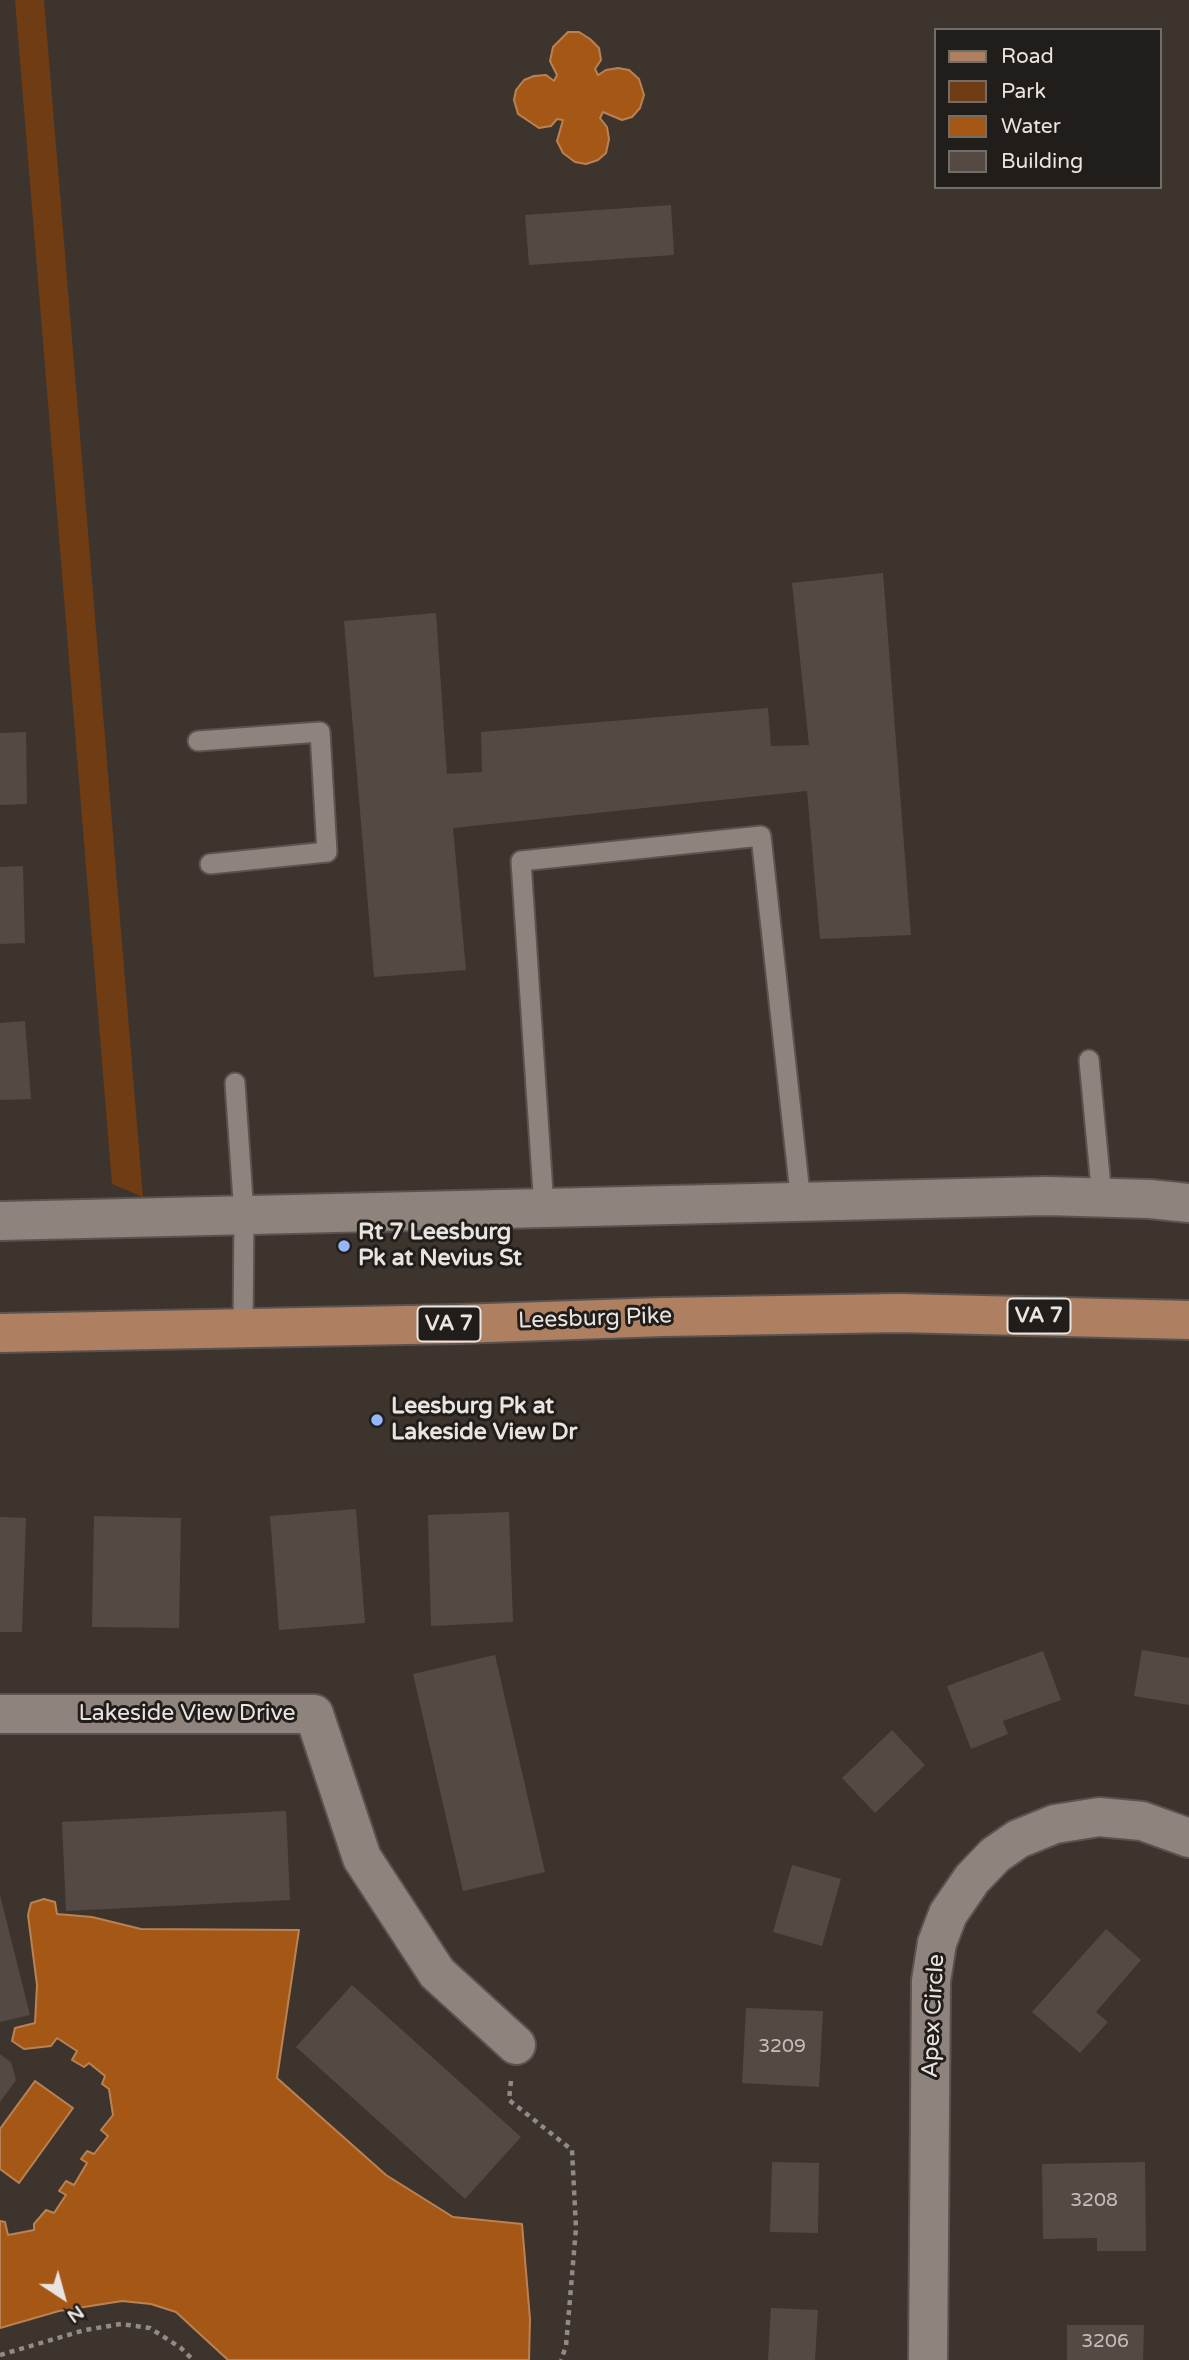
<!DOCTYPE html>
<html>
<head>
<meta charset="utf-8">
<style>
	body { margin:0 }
	#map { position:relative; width:1189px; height:2360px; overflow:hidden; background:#3d342e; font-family:"Varela Round",sans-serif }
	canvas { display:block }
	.legend { position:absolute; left:934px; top:28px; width:228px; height:161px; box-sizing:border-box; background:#211d1a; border:2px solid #716d69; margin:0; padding:9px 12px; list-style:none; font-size:21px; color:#eae4e0 }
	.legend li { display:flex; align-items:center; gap:14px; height:35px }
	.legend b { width:35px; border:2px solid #716d69 }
	.north { position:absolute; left:28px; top:2262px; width:70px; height:70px; -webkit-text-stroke:5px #211d1a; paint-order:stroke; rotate:144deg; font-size:19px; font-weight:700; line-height:28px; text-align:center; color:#eae4e0 }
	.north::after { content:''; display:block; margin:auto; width:24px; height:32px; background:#eae4e0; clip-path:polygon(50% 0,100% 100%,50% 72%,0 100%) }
</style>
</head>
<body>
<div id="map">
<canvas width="1189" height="2360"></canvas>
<ul class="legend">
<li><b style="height:9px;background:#ae8061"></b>Road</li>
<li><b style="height:19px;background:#703c14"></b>Park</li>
<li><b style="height:19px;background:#a55816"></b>Water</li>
<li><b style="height:19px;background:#544a43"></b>Building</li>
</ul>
<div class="north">N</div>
</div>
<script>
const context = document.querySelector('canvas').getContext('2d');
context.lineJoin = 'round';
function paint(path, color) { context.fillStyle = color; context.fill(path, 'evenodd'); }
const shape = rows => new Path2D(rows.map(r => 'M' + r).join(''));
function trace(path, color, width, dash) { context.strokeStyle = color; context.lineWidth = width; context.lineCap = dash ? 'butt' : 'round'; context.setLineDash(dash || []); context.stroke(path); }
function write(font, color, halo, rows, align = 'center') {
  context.font = font + ' "Varela Round",sans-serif'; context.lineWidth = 6; context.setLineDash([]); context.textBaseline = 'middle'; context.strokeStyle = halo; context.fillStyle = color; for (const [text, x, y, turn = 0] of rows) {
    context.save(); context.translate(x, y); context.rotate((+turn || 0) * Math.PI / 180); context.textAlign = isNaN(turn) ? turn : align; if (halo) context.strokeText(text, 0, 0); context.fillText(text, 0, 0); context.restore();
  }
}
paint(shape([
	[15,0,44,0,143,1197,112,1184]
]), '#703c14');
const water = shape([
	[568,32,579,32,590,39,599,48,601,60,595,69,598,75,606,70,618,68,629,70,639,79,644,95,640,108,632,117,622,120,603,112,600,118,607,127,609,139,606,153,598,160,586,164,575,162,563,153,557,141,563,120,557,119,551,126,539,128,518,114,514,100,516,90,524,80,534,76,546,75,554,81,557,75,550,61,553,47,568,32],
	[44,1899,55,1902,57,1914,92,1917,141,1929,299,1930,277,2078,386,2175,453,2217,522,2224,530,2319,529,2360,228,2360,176,2312,151,2304,122,2301,59,2311,0,2328,0,2221,5,2222,8,2235,34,2230,34,2224,46,2210,54,2213,66,2195,59,2191,66,2181,74,2185,87,2163,81,2159,87,2151,94,2154,108,2136,101,2130,113,2115,109,2089,102,2084,105,2076,89,2063,84,2067,72,2060,77,2051,57,2038,51,2046,24,2049,12,2041,15,2028,35,2023,37,1985,28,1915,31,1903,44,1899],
	[35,2081,73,2108,19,2183,0,2169,0,2129,35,2081]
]);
paint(water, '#a55816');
trace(water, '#ba8253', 2);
paint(shape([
	[671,205,674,255,529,265,525,215],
	[883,573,911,935,820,939,807,791,453,828,466,970,374,977,344,621,436,613,447,774,482,772,481,732,768,708,771,746,809,745,792,583],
	[26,732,27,804,0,805,0,733],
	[23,866,25,943,0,944,0,867],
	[25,1021,31,1099,0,1100,0,1023],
	[356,1509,365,1623,279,1630,270,1516],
	[509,1512,513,1622,431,1626,428,1515],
	[94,1516,181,1518,179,1628,92,1627],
	[0,1517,26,1518,22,1632,0,1632],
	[1142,1650,1189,1658,1189,1705,1134,1696],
	[1043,1651,1061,1700,1003,1721,1008,1734,971,1749,947,1686],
	[495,1655,545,1872,463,1891,413,1674],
	[892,1730,925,1765,875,1813,842,1778],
	[286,1811,290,1900,66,1911,62,1822],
	[792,1865,841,1879,822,1946,773,1932],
	[0,1895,30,2015,0,2022],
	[1106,1929,1141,1960,1096,2012,1108,2022,1080,2053,1032,2012],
	[352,1985,521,2137,465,2199,296,2047],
	[746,2008,823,2011,819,2087,742,2083],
	[0,2054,11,2062,16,2080,0,2102],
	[772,2162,819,2163,818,2233,770,2232],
	[1145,2162,1146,2251,1097,2251,1097,2238,1043,2239,1042,2164],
	[771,2308,818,2310,815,2360,768,2360],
	[1067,2325,1144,2325,1143,2360,1067,2360]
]), '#544a43');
const service = shape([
	[198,741,320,732,327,852,210,864],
	[1089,1060,1102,1198],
	[235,1083,244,1215,243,1328],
	[544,1208,521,861,761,836,801,1203]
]);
const minor = shape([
	[0,1221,1046,1196,1150,1199,1189,1203],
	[0,1714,314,1714,362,1858,437,1973,516,2045],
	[928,2360,931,1981,937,1943,948,1914,972,1879,995,1855,1018,1839,1055,1824,1099,1817,1142,1821,1189,1838]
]);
const primary = shape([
	[0,1333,458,1324,663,1317,899,1313,1189,1320]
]);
trace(service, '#5b534f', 23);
trace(minor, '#5b534f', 42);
trace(primary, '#5b534f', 42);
trace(shape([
	[511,2081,509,2100,572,2150,576,2228,566,2346,561,2360],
	[0,2355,85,2330,121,2324,150,2328,181,2348,193,2360]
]), '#918a85', 4.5, [5, 5]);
trace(service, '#8f847d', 19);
trace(minor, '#8f847d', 38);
trace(primary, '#ae8061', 38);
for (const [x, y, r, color] of [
	[344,1246,7,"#95b6fd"],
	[377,1420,7,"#95b6fd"]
]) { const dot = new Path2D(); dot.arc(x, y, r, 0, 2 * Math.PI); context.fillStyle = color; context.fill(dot); trace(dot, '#211d1a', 2.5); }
write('19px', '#c4beb9', null, [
	["3209",782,2047],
	["3208",1094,2201],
	["3206",1105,2342]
]);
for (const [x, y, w] of [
	[1039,1316,63],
	[449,1324,63]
]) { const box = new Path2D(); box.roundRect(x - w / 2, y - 17.5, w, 35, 5); context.fillStyle = '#211d1a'; context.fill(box); trace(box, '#eae4e0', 2); }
write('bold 21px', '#eae4e0', null, [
	["VA 7",1039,1316],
	["VA 7",449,1324]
]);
write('bold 23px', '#eae4e0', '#211d1a', [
	["Rt 7 Leesburg",358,1233],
	["Pk at Nevius St",358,1259],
	["Leesburg Pk at",391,1407],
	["Lakeside View Dr",391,1433]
], 'left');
write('23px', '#eae4e0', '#211d1a', [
	["Leesburg Pike",595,1319,-2],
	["Lakeside View Drive",187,1714],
	["Apex Circle",934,2016,-87]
]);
</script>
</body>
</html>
